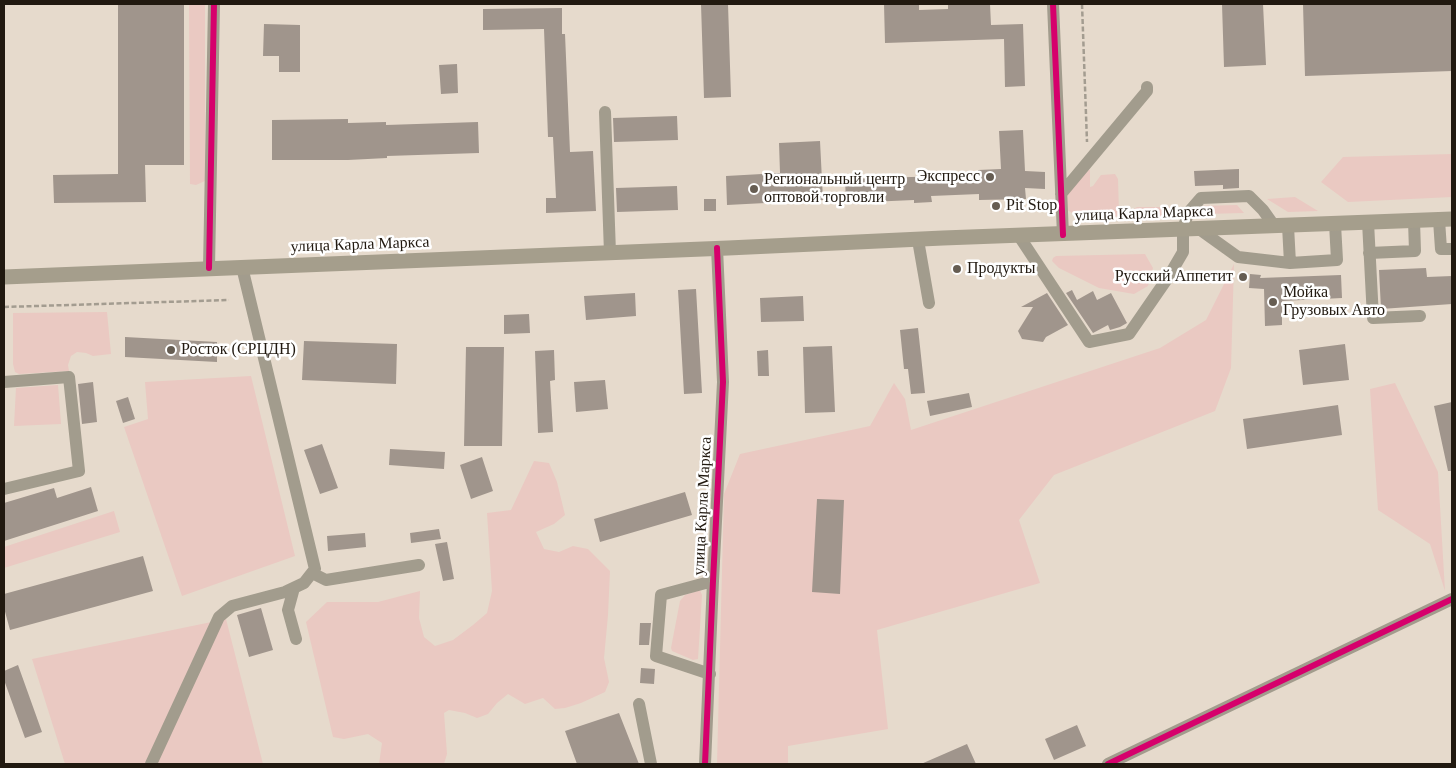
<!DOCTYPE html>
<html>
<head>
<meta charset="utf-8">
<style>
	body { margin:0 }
	#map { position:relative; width:1456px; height:768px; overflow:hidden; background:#e6dacc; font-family:"Times New Roman",serif }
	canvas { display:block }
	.frame { position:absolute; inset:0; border:5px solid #211910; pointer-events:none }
</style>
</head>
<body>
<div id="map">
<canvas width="1456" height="768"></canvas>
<div class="frame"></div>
</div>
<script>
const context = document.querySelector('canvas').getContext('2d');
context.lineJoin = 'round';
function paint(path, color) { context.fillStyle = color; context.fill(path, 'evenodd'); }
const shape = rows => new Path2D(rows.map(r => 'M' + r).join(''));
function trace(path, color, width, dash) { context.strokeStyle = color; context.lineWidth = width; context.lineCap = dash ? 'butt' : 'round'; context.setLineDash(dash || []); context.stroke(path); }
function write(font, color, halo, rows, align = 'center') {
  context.font = font + ' "Times New Roman",serif'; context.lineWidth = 5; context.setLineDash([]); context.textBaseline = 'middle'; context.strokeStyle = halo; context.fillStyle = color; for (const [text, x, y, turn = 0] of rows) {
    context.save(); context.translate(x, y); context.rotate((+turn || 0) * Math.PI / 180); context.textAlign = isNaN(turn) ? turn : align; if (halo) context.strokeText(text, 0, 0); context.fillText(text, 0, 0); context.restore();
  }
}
paint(shape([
	[189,4,205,4,205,181,196,185,190,184],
	[1452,154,1452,197,1348,202,1321,182,1343,157],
	[1084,170,1090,170,1090,187,1093,186,1101,175,1115,174,1118,179,1119,212,1117,216,1113,218,1081,219,1066,209,1064,194],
	[1295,197,1318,211,1288,212,1267,199],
	[1237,205,1244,213,1205,214,1199,206],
	[1137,207,1171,207,1171,217,1136,218,1133,217,1131,211],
	[1145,254,1153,268,1148,286,1134,294,1099,288,1059,268,1052,261,1053,258,1056,256],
	[1234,264,1231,368,1215,411,1054,475,1019,520,1040,583,877,630,888,729,788,746,788,764,717,764,724,494,740,454,870,426,894,383,905,399,911,430,1160,348,1206,320],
	[107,312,111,354,93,356,86,353,77,352,71,356,68,365,69,371,19,374,15,372,13,364,13,313],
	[251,376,295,556,182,596,124,427,148,419,145,382],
	[1395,383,1438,472,1445,591,1430,544,1378,510,1370,389],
	[58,385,61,424,14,426,16,388],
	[534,461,549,463,557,482,565,515,554,524,536,532,544,549,559,552,573,546,588,549,610,571,608,615,604,658,609,682,605,692,581,703,565,708,555,709,543,698,525,704,508,694,497,703,488,714,477,718,465,713,449,710,444,713,447,754,444,764,379,764,382,743,368,734,344,739,333,737,306,622,327,602,378,602,420,591,419,618,424,637,435,646,453,640,473,625,487,613,492,591,487,513,511,510],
	[114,511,120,532,4,568,4,547],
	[700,590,702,595,698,659,693,660,672,651,671,648,680,601,685,595],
	[226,619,263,764,65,764,32,659]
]), '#eac9c2');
paint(shape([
	[118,4,184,4,184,165,145,165,146,202,54,203,53,175,118,174],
	[701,4,728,4,731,97,704,98],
	[884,4,919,4,919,10,948,9,948,4,990,4,991,25,1023,24,1025,86,1005,87,1004,39,885,43],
	[1222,4,1263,4,1266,65,1224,67],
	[1303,4,1452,4,1452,71,1305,76],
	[562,8,562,34,565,34,570,152,593,151,596,211,546,213,546,198,556,198,553,137,548,137,544,29,483,30,483,9],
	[264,24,300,25,300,72,279,72,279,56,263,56],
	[457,64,458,93,441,94,439,65],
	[677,116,678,140,614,142,613,118],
	[348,119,348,123,386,122,386,125,478,122,479,153,387,156,387,158,348,160,272,160,272,120],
	[1023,130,1025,171,1045,172,1045,189,1025,188,1026,199,979,200,979,194,931,196,932,202,914,203,914,200,846,203,845,179,978,175,978,170,1001,169,999,131],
	[820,141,823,200,727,205,726,176,780,173,779,143],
	[1239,169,1239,188,1223,189,1223,185,1195,186,1194,171],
	[677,186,678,210,617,212,616,188],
	[704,199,716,199,716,211,704,211],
	[1426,268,1427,277,1452,276,1452,304,1381,309,1379,270],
	[1250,274,1261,275,1260,278,1341,275,1342,298,1282,301,1282,325,1265,326,1264,289,1249,288],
	[696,289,702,393,684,394,678,290],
	[1072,290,1077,300,1093,291,1097,300,1111,293,1127,323,1120,327,1110,330,1108,325,1093,333,1066,293],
	[635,293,636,316,586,320,584,296],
	[1047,293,1068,325,1046,337,1043,342,1022,339,1018,331,1033,307,1021,307],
	[803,296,804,321,761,322,760,298],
	[529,314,530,333,504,334,504,315],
	[918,328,925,393,911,394,908,369,904,369,900,330],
	[125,337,217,342,217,362,125,357],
	[304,341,397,344,396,384,302,380],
	[1345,344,1349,380,1303,385,1299,350],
	[832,346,835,412,805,413,803,347],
	[466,347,504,347,502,446,464,446],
	[554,350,555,380,550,381,553,432,538,433,535,351],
	[768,350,769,376,758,376,757,351],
	[605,380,608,409,576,412,574,382],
	[93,382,97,422,82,424,78,384],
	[969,393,972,407,930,416,927,401],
	[128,397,135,419,123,423,116,401],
	[1452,402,1452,471,1448,471,1434,406],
	[1338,405,1342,435,1247,449,1243,419],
	[322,444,338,488,320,494,304,450],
	[390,449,445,452,444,469,389,465],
	[482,457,493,491,471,499,460,465],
	[91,487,98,511,4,541,4,503,54,488,57,498],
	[685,492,692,515,600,542,594,519],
	[817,499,844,500,840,594,812,592],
	[439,529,441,539,411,543,410,533],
	[365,533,366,547,328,551,327,536],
	[447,542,454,579,443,581,435,544],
	[143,556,153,591,10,630,4,608,4,594],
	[261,608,273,650,249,657,237,615],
	[640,623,651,623,649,645,639,645],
	[18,665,42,732,25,738,4,680,4,671],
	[641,668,655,669,654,684,640,683],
	[619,713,639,764,577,764,565,731],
	[1077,725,1086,746,1054,760,1045,739],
	[967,744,976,764,921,764]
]), '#a0958c');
trace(shape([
	[1082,4,1087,142],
	[4,307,229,300]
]), '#a39c90', 2.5, [5, 2.5]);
trace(shape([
	[1053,4,1063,235],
	[605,112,610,253],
	[1061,194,1147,91,1147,87],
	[1439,220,1441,249,1452,249],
	[1368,222,1373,318,1420,316],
	[1288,226,1290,263,1337,260,1335,224],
	[1199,229,1238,257,1290,263],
	[1019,236,1089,342,1129,334,1169,276,1183,252,1183,230,1188,213,1201,198,1249,196,1263,210,1275,227],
	[918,240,929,303],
	[1369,253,1415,251,1414,221],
	[209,268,214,4],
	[4,382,69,377,79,471,4,489],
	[312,573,326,580,419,565],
	[294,588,288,610,296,639],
	[710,674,656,656,661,595,713,581],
	[639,704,651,764],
	[151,764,219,617,232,606,285,592,304,583,315,569,242,267],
	[705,764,713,581,723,382,717,248],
	[1108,764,1452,599]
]), '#a29c8d', 12);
trace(shape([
	[4,277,728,248,943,238,1452,219]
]), '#a59e8c', 15);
trace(shape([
	[1053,4,1063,235],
	[209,268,214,4],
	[705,764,713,581,723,382,717,248],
	[1108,764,1452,599]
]), '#d6006c', 6);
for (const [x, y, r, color] of [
	[990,177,5,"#665d52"],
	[754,189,5,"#665d52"],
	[996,206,5,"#665d52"],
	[957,269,5,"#665d52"],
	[1243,277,5,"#665d52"],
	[1273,302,5,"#665d52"],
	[171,350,5,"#665d52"]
]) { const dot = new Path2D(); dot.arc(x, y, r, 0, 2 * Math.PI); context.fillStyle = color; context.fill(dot); trace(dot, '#fff', 2); }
write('16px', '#211910', '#fff', [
	["Экспресс",980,177,"right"],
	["Региональный центр",764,180],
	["оптовой торговли",764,198],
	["Pit Stop",1006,206],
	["Продукты",967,269],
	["Русский Аппетит",1233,277,"right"],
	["Мойка",1283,293],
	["Грузовых Авто",1283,311],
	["Росток (СРЦДН)",181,350]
], 'left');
write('16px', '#211910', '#fff', [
	["улица Карла Маркса",1144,214,-2],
	["улица Карла Маркса",360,245,-2],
	["улица Карла Маркса",703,506,-87]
]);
</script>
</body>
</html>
